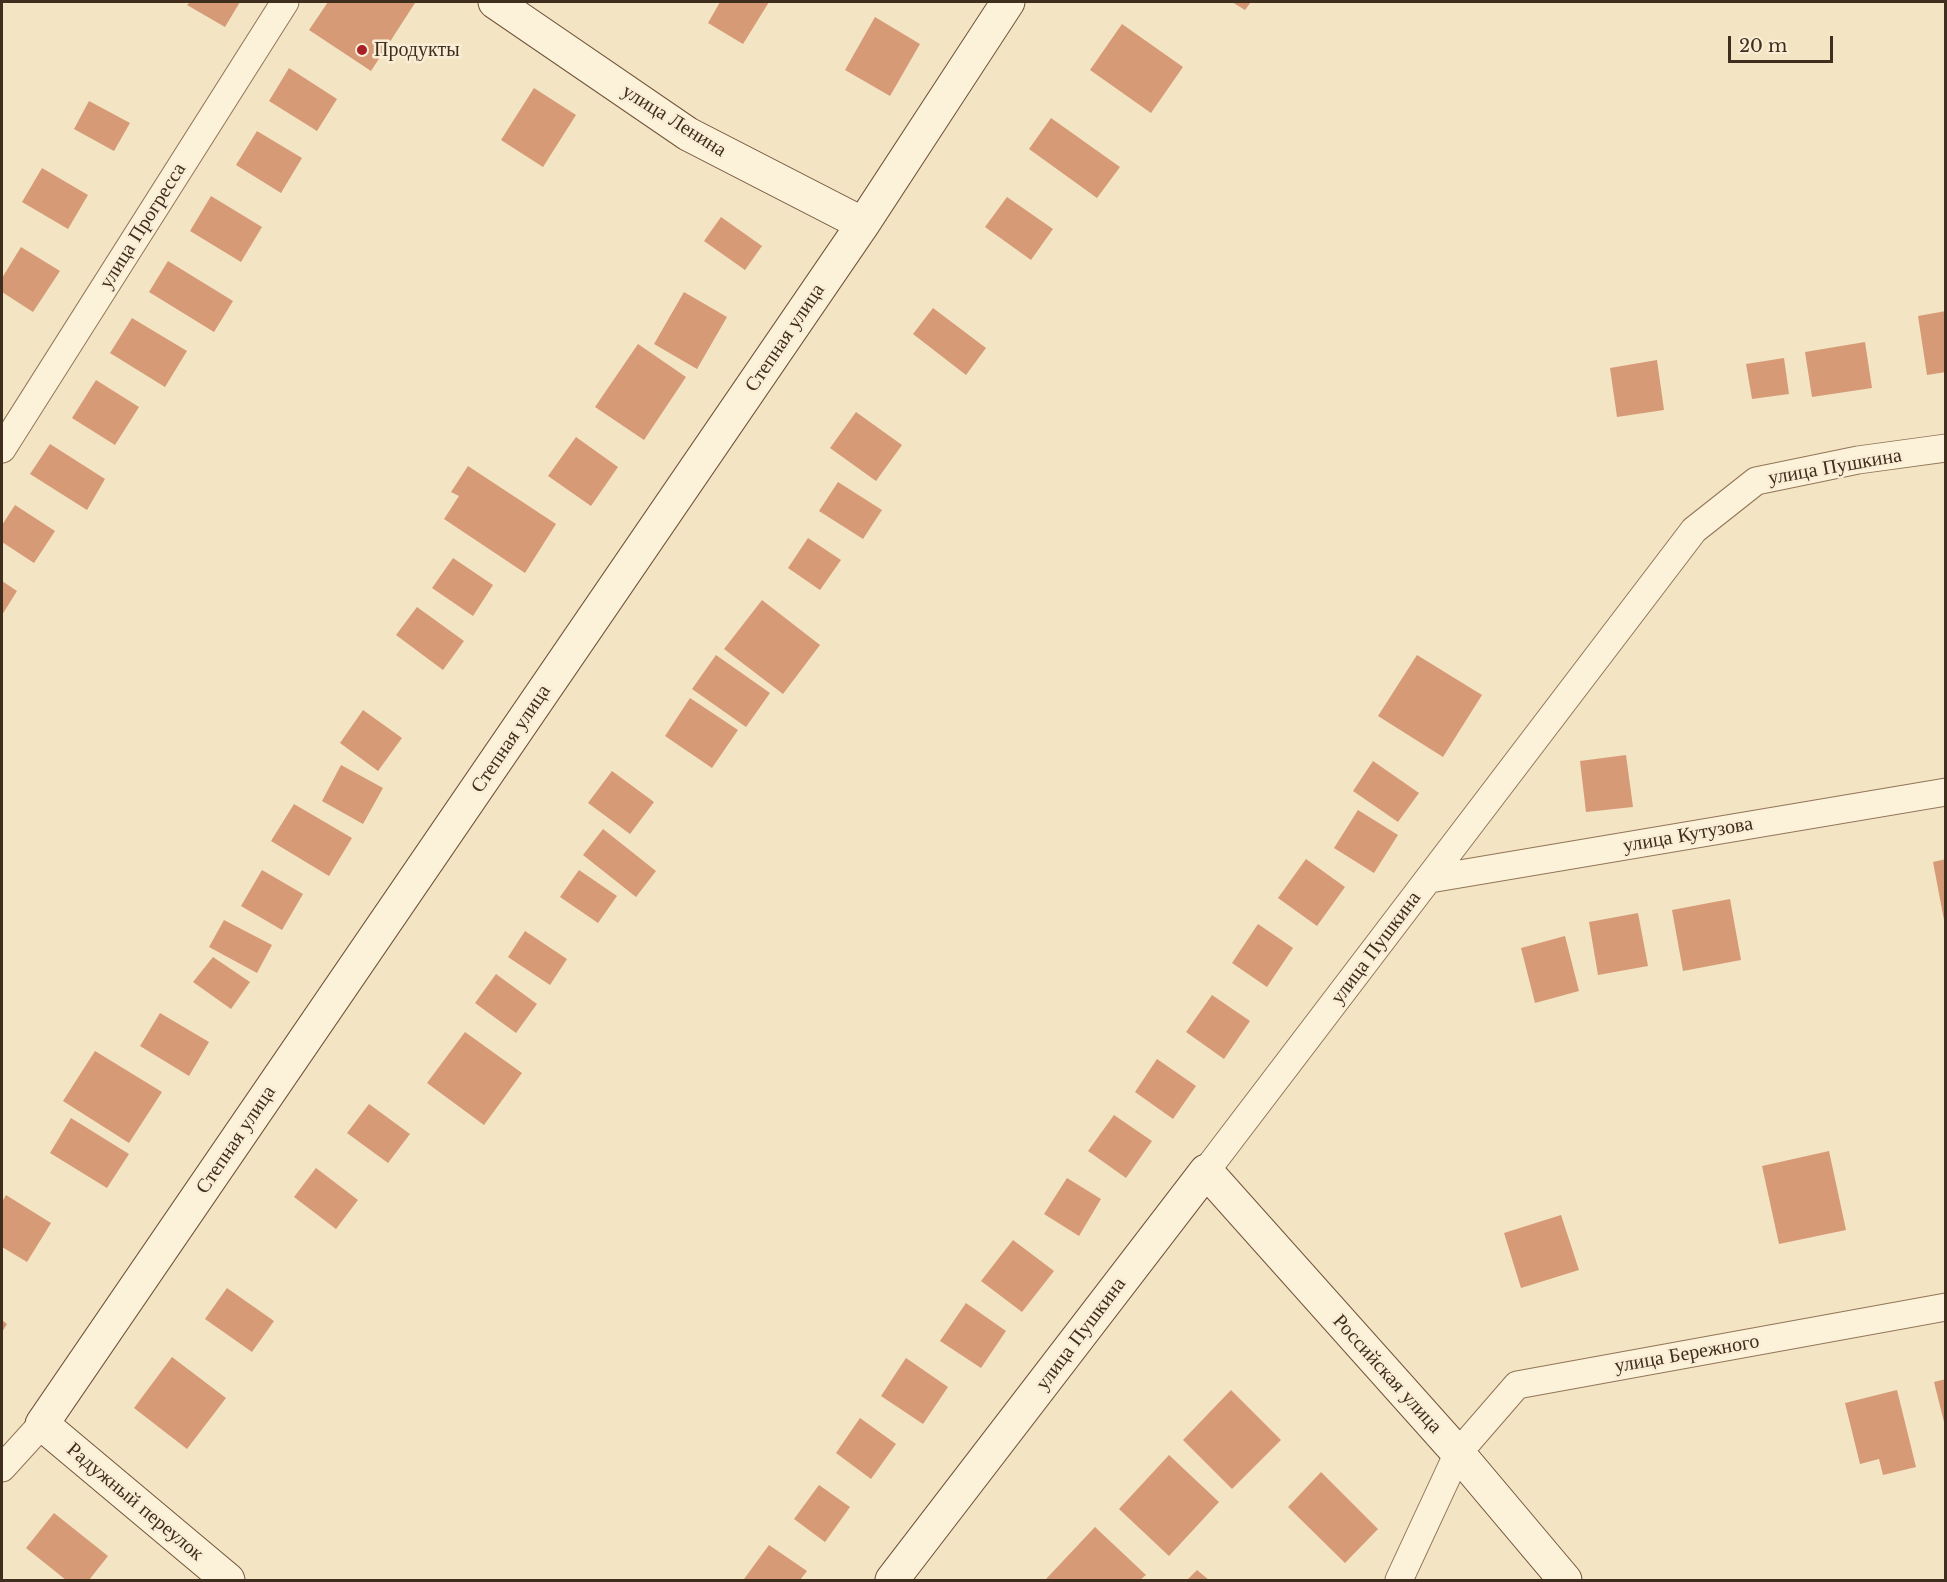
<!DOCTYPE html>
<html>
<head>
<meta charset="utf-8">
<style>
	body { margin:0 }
	#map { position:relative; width:1947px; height:1582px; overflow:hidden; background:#f3e4c4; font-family:"Libre Baskerville",serif }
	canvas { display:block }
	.frame { position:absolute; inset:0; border:3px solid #3f2d1d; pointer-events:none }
	.scale { position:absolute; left:1728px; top:36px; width:105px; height:27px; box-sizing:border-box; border:3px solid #3f2d1d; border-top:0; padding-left:8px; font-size:18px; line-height:21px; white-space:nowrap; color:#3f2d1d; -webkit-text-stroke:4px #f9eed5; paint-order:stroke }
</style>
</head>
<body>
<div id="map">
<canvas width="1947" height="1582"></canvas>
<div class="frame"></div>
<div class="scale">20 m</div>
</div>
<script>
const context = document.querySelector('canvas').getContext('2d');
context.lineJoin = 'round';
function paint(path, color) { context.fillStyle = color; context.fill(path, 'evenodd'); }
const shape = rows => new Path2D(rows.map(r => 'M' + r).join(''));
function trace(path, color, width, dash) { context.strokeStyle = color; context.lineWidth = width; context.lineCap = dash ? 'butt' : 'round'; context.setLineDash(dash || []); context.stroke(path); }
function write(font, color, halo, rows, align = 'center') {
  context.font = font + ' "Libre Baskerville",serif'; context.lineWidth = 5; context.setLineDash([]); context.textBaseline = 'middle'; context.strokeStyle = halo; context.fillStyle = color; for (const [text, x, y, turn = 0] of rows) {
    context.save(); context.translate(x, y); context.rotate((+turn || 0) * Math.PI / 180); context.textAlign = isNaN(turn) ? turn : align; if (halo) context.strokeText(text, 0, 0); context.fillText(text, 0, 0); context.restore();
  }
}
paint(shape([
	[190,2,240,2,225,27,187,5],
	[328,2,412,2,415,3,371,71,309,30],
	[720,2,769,2,743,44,708,23],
	[1232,2,1251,2,1245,10],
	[875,17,920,44,890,96,845,70],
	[1122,24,1183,67,1151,113,1090,70],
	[289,68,337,99,317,131,269,101],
	[534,88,576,115,543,167,501,140],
	[89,101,130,123,114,151,74,129],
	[1051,118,1120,167,1097,198,1029,149],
	[257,131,302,158,281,193,236,165],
	[42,168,88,195,68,229,22,202],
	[211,196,262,227,241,262,190,231],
	[1007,197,1053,229,1031,260,985,227],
	[721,217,762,246,745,270,704,241],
	[21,247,60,271,33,312,2,292,2,278],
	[168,261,233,301,214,332,149,292],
	[684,292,727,317,697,369,654,344],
	[933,308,986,348,966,375,913,334],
	[1946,311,1946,372,1927,375,1918,316],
	[132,318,187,351,165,387,110,353],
	[1865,342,1872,388,1812,397,1805,352],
	[638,344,686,377,644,440,595,407],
	[1784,358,1789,394,1752,399,1746,364],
	[1657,360,1664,410,1617,417,1610,368],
	[96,380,139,407,115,445,72,418],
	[856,412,902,445,876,481,830,448],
	[576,437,618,467,591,506,548,476],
	[50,444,105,479,87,510,30,474],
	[468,466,556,524,525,573,444,519,459,496,451,492],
	[838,482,882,510,863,539,819,511],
	[15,505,55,531,34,563,2,542,2,525],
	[808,538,841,560,820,590,788,568],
	[453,558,493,585,473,616,432,588],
	[2,581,17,591,2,615],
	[762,600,820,645,783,694,724,649],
	[417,607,464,641,443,670,396,635],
	[716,655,770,693,746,727,692,689],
	[1417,655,1482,695,1443,757,1378,716],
	[690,698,738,730,712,768,665,736],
	[363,710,402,738,378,771,340,743],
	[1626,755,1633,807,1586,812,1580,761],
	[1373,761,1419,793,1398,822,1353,791],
	[341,765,383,788,363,824,322,801],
	[612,771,654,802,630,834,588,803],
	[294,804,352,838,329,876,271,841],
	[1358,810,1398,835,1374,873,1334,848],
	[603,829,656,871,636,897,583,855],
	[1306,859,1345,887,1317,926,1278,898],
	[1946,859,1946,919,1944,920,1933,862],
	[262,870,303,894,282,930,241,906],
	[579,870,617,896,598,923,560,897],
	[1730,899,1741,960,1683,971,1672,910],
	[1638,913,1648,966,1598,975,1589,922],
	[224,920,272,945,257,973,209,947],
	[1258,924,1293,948,1267,987,1232,963],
	[525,931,567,959,550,985,508,957],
	[1565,936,1579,991,1535,1003,1521,948],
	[213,957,250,982,231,1009,193,982],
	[496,974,537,1004,516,1033,475,1003],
	[1212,995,1250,1021,1224,1059,1186,1032],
	[160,1013,209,1042,189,1076,140,1046],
	[465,1032,522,1073,484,1125,427,1083],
	[95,1051,162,1092,129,1143,63,1101],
	[1157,1059,1196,1086,1173,1119,1135,1092],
	[369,1104,410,1134,388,1163,347,1133],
	[1114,1115,1152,1141,1126,1178,1088,1151],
	[71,1118,129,1154,107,1188,50,1153],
	[1829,1151,1846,1230,1779,1244,1762,1166],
	[316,1168,358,1200,336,1229,294,1197],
	[1067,1178,1101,1199,1079,1236,1044,1214],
	[6,1195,51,1223,27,1262,2,1247,2,1202],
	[1561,1215,1579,1270,1521,1288,1504,1233],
	[1013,1240,1054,1271,1022,1312,981,1281],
	[227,1288,274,1321,252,1352,205,1319],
	[966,1303,1006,1331,981,1368,940,1341],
	[2,1320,7,1324,2,1332],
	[172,1357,226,1398,187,1449,134,1408],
	[906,1358,948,1387,923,1424,881,1396],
	[1946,1379,1946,1426,1945,1426,1934,1382],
	[1231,1390,1281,1440,1232,1489,1183,1440],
	[1897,1390,1916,1467,1883,1475,1879,1459,1860,1464,1845,1403],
	[860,1418,896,1444,871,1479,836,1453],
	[1169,1455,1219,1502,1169,1556,1119,1509],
	[1321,1472,1378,1529,1345,1563,1288,1507],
	[819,1485,850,1507,825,1542,794,1519],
	[54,1513,108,1556,89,1580,66,1580,26,1548],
	[1095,1527,1146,1575,1140,1580,1047,1580,1046,1579],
	[769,1545,807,1571,800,1580,746,1580,744,1579],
	[1197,1570,1209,1580,1187,1580]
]), '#d69b76');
const street = shape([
	[2,449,285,2],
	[1430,879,1946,792],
	[1206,1171,1694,530,1756,481,1858,460,1946,448],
	[2,1468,42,1424],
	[1399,1580,1458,1453,1517,1385,1946,1307]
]);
const secondary = shape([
	[495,2,688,134,863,224],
	[228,1580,42,1424,863,224,1008,2],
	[892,1580,1206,1171,1458,1453,1565,1580]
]);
trace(street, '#917558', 29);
trace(secondary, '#72553b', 35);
trace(street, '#fcf1d9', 27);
trace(secondary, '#fcf1d9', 33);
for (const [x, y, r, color] of [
	[362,50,6,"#a72025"]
]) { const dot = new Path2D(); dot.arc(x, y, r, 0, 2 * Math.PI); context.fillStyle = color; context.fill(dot); trace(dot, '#f9eed5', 2); }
write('20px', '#3f2d1d', '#f9eed5', [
	["Продукты",374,50]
], 'left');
write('20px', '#3f2d1d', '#f9eed5', [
	["улица Ленина",674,121,32],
	["улица Прогресса",143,226,-58],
	["Степная улица",785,338,-56],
	["улица Пушкина",1835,467,-10],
	["Степная улица",511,739,-56],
	["улица Кутузова",1688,835,-10],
	["улица Пушкина",1376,948,-53],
	["Степная улица",236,1140,-56],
	["улица Пушкина",1081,1334,-53],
	["улица Бережного",1687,1354,-10],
	["Российская улица",1387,1374,48],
	["Радужный переулок",135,1502,40]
]);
</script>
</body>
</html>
